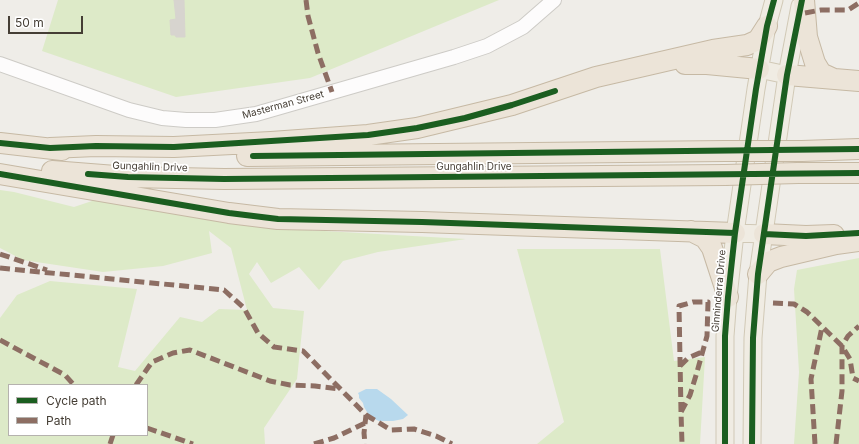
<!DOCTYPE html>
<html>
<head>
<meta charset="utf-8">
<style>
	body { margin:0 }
	#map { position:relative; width:859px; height:444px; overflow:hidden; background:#efede8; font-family:Inter,sans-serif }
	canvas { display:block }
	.legend { position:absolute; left:8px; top:384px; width:140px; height:52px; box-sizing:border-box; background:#fff; border:1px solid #b5b2ae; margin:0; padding:5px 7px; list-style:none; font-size:12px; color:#453e35 }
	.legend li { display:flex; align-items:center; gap:8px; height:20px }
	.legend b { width:20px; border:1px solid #b5b2ae }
	.scale { position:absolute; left:8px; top:16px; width:75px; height:18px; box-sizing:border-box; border:2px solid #453e35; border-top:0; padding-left:5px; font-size:12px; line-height:14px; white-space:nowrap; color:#453e35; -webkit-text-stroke:3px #fff; paint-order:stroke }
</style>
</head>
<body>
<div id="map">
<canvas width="859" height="444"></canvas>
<ul class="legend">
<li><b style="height:5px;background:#1b5e20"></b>Cycle path</li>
<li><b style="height:5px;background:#8d6e63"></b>Path</li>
</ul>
<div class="scale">50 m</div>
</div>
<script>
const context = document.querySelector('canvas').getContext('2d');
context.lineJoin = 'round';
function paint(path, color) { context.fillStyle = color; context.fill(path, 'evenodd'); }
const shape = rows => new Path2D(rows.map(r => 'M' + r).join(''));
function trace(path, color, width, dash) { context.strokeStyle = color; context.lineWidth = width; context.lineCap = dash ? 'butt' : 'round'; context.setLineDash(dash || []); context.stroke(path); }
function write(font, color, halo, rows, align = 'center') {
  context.font = font + ' Inter,sans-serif'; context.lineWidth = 3.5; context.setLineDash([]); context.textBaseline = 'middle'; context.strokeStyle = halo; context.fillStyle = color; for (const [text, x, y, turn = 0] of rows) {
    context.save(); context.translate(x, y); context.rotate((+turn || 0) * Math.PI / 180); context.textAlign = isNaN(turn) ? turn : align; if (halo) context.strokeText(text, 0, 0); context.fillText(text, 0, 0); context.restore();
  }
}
paint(shape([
	[58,0,499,0,310,78,176,97,42,51],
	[0,190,14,192,74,207,98,199,271,228,466,239,378,252,343,261,319,290,299,267,271,283,257,262,249,274,273,308,304,311,297,379,264,428,265,444,0,444,0,318,17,295,50,281,137,289,118,367,135,371,180,317,202,322,219,309,247,310,231,248,209,231,212,253,163,266,103,272,23,260,0,248],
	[9,385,147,385,147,435,9,435],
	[517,249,660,249,674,361,705,357,700,444,537,444,564,422],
	[859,258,859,444,794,444,799,372,794,289,797,270]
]), '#ddeac8');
paint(shape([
	[366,389,377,389,391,399,408,415,403,419,393,421,379,421,370,417,364,407,363,403,359,398,359,395,358,393]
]), '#b8d9ed');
const building = shape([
	[174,0,184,0,185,37,176,37,175,35,171,35,170,20,176,19,174,0]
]);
paint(building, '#d7d4cf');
trace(building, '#d7d4ce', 1);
const minor = shape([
	[0,64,129,110,162,118,186,120,215,120,256,114,454,57,487,46,523,27,554,0]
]);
const major = shape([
	[759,69,787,75],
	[735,233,764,234],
	[725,444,725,336,728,297,735,233,756,89,767,26,774,0],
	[752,444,753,338,758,274,787,75,800,6]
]);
const highway = shape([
	[804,0,807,37,815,63,821,73,834,79],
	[685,64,707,64,759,69],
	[787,75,859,81],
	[0,143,62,150],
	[50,148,96,146,174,147,271,142,368,135,417,128,512,105,596,77,713,50,747,45,758,40,767,26],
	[802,151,859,149],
	[247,156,725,151],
	[52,171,128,177,224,179,725,175],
	[798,173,859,173],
	[0,174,229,213,278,219,422,222,735,233],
	[691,231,705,238,712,248,728,297],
	[764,234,806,236,834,235],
	[758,274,768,262,781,257,836,244,859,241]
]);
trace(minor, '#cdcbc6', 16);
trace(major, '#d1c9b6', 19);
trace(highway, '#c6b9a4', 22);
trace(minor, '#fdfcfc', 14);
trace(major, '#f0ece3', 17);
trace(highway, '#ece4d8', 20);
const highwayBridge = shape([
	[725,151,802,151],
	[725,175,798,173]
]);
trace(highwayBridge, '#c6b9a4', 22, []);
trace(highwayBridge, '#ece4d8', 20);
trace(shape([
	[306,0,308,16,318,53,332,92],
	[805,13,821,10,848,10,859,3],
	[0,254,47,270],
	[0,268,224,290,244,308,258,333,274,347,303,351,366,415,364,433,365,444],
	[773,303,794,304,807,312,842,346,850,359,853,378,859,381],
	[0,340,65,375,74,385],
	[680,366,688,358,702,352],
	[136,385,152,362,173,353,190,350,270,381,290,385,315,386,340,389],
	[681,412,679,306,693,302,708,302,707,336,697,372,690,395,681,412,682,444],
	[366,415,391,430,414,429,436,436,452,444],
	[147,428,193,444],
	[110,444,113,435],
	[314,444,334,438,365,423],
	[815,444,811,379,822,327],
	[836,444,842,391,842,346,848,336,859,326]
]), '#8d6e63', 5, [10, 5]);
trace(shape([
	[0,143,50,148,96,146,174,147,368,135,417,128,465,118,512,105,555,91],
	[253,156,859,149],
	[0,174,229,213,278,219,422,222,735,233],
	[88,174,128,177,224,179,859,173],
	[764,234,806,236,859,233],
	[725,444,725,336,728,297,735,233,756,89,767,26,774,0],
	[752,444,753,338,758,274,787,75,802,0]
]), '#1b5e20', 6);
write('10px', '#453e35', '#fff', [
	["Masterman Street",283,105,-15],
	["Gungahlin Drive",150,167,2],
	["Gungahlin Drive",474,167],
	["Ginninderra Drive",719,291,-85]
]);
</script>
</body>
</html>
